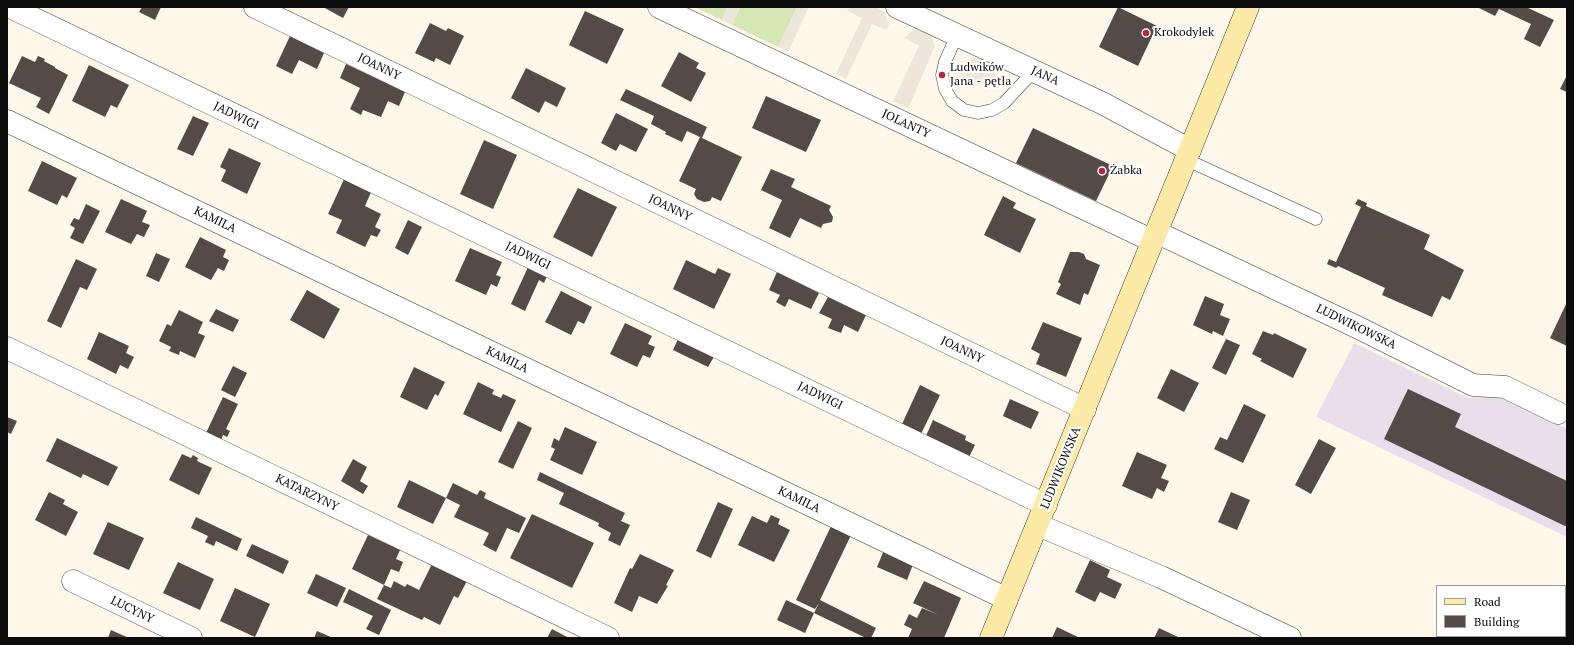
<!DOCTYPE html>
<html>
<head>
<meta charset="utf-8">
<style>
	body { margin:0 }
	#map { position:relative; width:1574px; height:645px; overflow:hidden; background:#fff8ea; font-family:"PT Serif",serif }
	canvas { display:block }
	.frame { position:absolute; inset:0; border:8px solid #0b0b0b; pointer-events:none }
	.legend { position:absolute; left:1436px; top:585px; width:130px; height:52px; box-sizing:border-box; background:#fff; border:1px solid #9d9d9d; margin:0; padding:5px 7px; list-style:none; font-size:12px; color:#0b0b0b }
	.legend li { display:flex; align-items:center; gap:8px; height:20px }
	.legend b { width:20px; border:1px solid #9d9d9d }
</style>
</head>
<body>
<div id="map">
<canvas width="1574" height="645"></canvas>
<div class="frame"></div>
<ul class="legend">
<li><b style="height:5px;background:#fdeaa7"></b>Road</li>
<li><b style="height:11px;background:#544b48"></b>Building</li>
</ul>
</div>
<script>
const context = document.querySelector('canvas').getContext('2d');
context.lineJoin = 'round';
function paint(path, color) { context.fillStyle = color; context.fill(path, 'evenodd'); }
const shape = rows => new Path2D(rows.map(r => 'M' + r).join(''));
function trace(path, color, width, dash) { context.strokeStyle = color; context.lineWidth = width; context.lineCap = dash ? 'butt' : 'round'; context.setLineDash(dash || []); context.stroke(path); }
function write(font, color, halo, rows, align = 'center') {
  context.font = font + ' "PT Serif",serif'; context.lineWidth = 4; context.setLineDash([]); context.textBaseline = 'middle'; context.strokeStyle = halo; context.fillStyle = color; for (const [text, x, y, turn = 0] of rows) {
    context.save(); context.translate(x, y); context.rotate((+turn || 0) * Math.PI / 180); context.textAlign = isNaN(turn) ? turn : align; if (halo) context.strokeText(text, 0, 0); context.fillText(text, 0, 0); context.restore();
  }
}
paint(shape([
	[1354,343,1468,398,1499,396,1567,429,1567,537,1316,417]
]), '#e8dfea');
paint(shape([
	[695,7,728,7,722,20],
	[740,7,797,7,778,47,732,25]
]), '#d5e7b5');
paint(shape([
	[728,7,740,7,732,25,722,20],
	[797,7,809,7,788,52,778,47],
	[850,7,876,7,884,12,889,24,887,30,872,24,846,79,836,74,862,18,847,11],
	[920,29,931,34,935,46,908,109,893,101,919,46,904,38,913,30],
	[971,58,984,59,990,63,995,76,989,88,959,74,961,68]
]), '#ede6db');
paint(shape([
	[142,7,161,7,155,20,139,12],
	[323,7,349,7,343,18],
	[1118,7,1157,26,1138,66,1099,47],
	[1477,7,1526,7,1554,20,1540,47,1524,39,1531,24,1499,9,1495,16],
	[585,11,624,29,607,64,569,45],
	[430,23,446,31,448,28,464,36,450,65,436,58,434,62,415,53],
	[290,36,324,53,317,69,299,60,292,74,276,66],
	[679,52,699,63,696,68,706,73,691,102,661,86],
	[22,56,35,62,38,56,45,59,44,61,55,67,55,68,68,75,49,114,36,107,41,98,9,83],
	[346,64,405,92,399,106,388,101,381,117,363,110,361,115,350,109,360,88,340,78],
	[89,65,129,85,117,108,111,105,105,117,72,101],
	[526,68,566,88,557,107,545,101,539,113,511,98],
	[1567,75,1567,92,1560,89],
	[626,89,707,127,702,138,742,157,721,201,712,197,710,201,704,202,697,199,694,194,696,189,679,181,700,137,687,131,682,142,665,134,668,128,666,132,651,124,654,116,620,100],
	[766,96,821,120,806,152,752,128],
	[616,113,648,129,636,152,620,144,616,151,601,143],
	[193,116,209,123,193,156,177,149],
	[1033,128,1113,166,1096,201,1016,163],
	[484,140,517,155,493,209,460,194],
	[229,148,261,163,247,194,221,181,226,170,220,167],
	[42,161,77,178,67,198,62,195,57,205,28,191],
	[771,169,795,179,791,187,831,206,829,210,833,217,832,222,823,224,821,228,800,218,790,238,769,228,782,200,761,190],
	[345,177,372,190,365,206,381,214,375,227,381,230,377,237,371,235,365,247,336,233,342,220,328,214],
	[578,188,617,207,592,257,553,237],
	[1003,196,1016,203,1013,208,1036,219,1020,253,984,235],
	[121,199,147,211,142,222,150,225,144,237,137,234,131,244,105,232],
	[1358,199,1367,203,1366,206,1430,235,1424,249,1464,270,1450,300,1442,296,1432,317,1382,295,1385,288,1338,266,1336,268,1327,264,1329,259,1336,262,1361,207,1355,204],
	[86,204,100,211,83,244,70,238,75,228,70,225,74,218,79,220],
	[408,220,422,227,408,255,395,248],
	[200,237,226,250,223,257,229,260,224,271,218,268,211,280,185,267],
	[470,248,502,262,496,275,501,277,497,287,491,284,486,295,455,281],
	[1070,252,1079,252,1084,254,1086,259,1100,265,1088,295,1084,293,1080,305,1056,294,1061,284,1058,282],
	[156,253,170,259,159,282,146,276],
	[76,259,97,269,87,290,80,287,61,328,47,321],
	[686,260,715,274,718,268,731,274,714,309,673,289],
	[529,265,548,274,544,283,539,280,525,311,511,304],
	[777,272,819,293,811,309,789,299,785,307,776,302,780,295,769,290],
	[307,290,340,309,324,339,290,320],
	[561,291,592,307,584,324,578,321,571,335,545,322],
	[1205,296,1224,304,1220,315,1230,319,1223,336,1213,331,1212,334,1193,325],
	[828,297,866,315,858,332,844,325,841,333,828,328,832,319,819,313],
	[1567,302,1567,346,1550,338],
	[216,309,239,320,233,332,209,321],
	[179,310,203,322,198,333,205,336,195,358,180,351,179,355,169,351,171,347,159,341,167,324,171,326],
	[1043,322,1082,338,1066,377,1036,364,1040,354,1031,349],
	[625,323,652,336,648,344,655,347,650,358,643,355,637,367,610,354],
	[1263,331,1273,335,1274,333,1307,349,1293,378,1260,361,1262,359,1252,354],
	[99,332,129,346,126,353,134,357,128,369,120,365,116,374,87,359],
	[679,337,715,355,708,367,673,350],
	[1226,339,1240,345,1226,375,1212,368],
	[233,366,247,373,235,397,221,390],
	[414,367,445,382,438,396,435,394,427,410,400,397],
	[1171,369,1199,383,1184,412,1157,398],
	[478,382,494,390,492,394,501,398,503,394,516,400,501,432,463,414],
	[920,385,940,395,921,434,902,424],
	[1408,389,1461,414,1455,427,1567,481,1567,527,1384,439],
	[223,397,238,404,226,429,230,431,227,437,223,435,221,440,206,433],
	[1010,399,1039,412,1031,429,1003,416],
	[1244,404,1266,415,1243,463,1214,449,1220,437,1227,440],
	[7,417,17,421,11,434,7,432],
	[933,420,966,436,965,440,975,445,969,457,926,436],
	[518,421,532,428,513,469,498,462],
	[565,427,597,442,582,475,550,460,555,449,551,447,554,438,559,441],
	[57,438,118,467,108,486,83,474,81,478,46,461],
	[1319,439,1336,448,1311,494,1295,485],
	[1137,452,1167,465,1161,478,1169,481,1164,492,1157,488,1152,499,1122,486],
	[182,454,191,458,193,455,198,458,197,461,212,468,199,495,169,480],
	[353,459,367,467,360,481,368,486,363,494,341,481],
	[540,472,625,513,621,521,630,525,620,546,608,540,611,533,598,526,599,523,559,504,564,493,537,480],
	[409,480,446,498,433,524,397,507],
	[453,483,477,495,480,490,486,493,484,498,526,518,519,533,507,528,496,552,483,545,489,533,454,517,460,505,446,498],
	[49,492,65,500,63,504,78,512,66,536,35,520],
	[1231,492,1250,500,1237,530,1218,522],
	[718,502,733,509,711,558,696,551],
	[532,514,594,543,572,588,510,558],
	[771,515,780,519,778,524,790,530,774,562,738,545,752,516,767,523],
	[196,517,242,539,237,551,216,541,214,546,205,542,208,536,191,528],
	[108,522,144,538,129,570,93,554],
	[832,524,852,533,820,600,876,628,871,638,866,638,814,613,819,603,815,609,796,600],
	[368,535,400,550,396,559,403,562,399,572,391,569,384,585,352,569],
	[252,544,289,561,283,574,246,556],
	[884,550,914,562,907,580,877,567],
	[640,554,674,570,666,585,668,586,657,604,639,596,632,612,614,603,630,568,632,569],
	[1090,560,1110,570,1107,577,1122,584,1115,599,1100,592,1095,602,1075,592],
	[178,562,214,579,200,610,163,593],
	[432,564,467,581,458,598,454,596,440,625,424,617,422,620,377,599,384,585,391,588,394,581,405,587,407,584,419,590],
	[316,574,346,588,337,607,307,593],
	[924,581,961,598,944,638,908,638,912,629,904,625,909,614,917,618,922,608,939,615,913,603],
	[235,588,270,604,255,637,220,621],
	[349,589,391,610,379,635,366,629,373,616,343,602],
	[786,600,814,613,805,633,777,620],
	[1057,627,1080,638,1052,638],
	[1159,628,1180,638,1154,638],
	[552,629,569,638,547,638],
	[111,630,129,638,108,638],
	[317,631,333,638,314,638]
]), '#544b48');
const lane = shape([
	[957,35,945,62,942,75,945,89,952,101,964,110,978,113,992,110,1004,103,1034,71],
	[1187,160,1316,219]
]);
const street = shape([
	[10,7,1046,505],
	[255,7,1085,409],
	[659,7,1153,241],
	[897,7,1102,103,1190,150],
	[7,121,1007,599],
	[1156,232,1359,328,1473,385,1505,387,1558,413],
	[7,348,608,638],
	[1038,525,1161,577,1290,638],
	[73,581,191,638]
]);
const secondary = shape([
	[991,638,1248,7]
]);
trace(lane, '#3e3e3e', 13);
trace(street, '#3e3e3e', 23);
trace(secondary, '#2d2d2d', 23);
trace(lane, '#fff', 12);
trace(street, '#fff', 22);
trace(secondary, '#fdeaa7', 22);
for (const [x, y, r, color] of [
	[1146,33,4,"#b7273e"],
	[942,75,4,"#b7273e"],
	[1102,171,4,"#b7273e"]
]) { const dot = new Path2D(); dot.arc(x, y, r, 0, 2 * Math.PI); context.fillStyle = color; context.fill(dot); trace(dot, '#fff', 1.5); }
write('12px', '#0b0b0b', '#fff', [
	["Krokodylek",1154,33],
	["Ludwików",950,68],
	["Jana - pętla",950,82],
	["Żabka",1110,171]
], 'left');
write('12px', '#0b0b0b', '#fff', [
	["JOANNY",379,67,26],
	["JANA",1045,76,25],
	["JADWIGI",236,116,26],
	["JOLANTY",906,124,25],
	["JOANNY",670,208,26],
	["KAMILA",215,220,26],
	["JADWIGI",528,256,26],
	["LUDWIKOWSKA",1356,327,26],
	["JOANNY",962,350,26],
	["KAMILA",507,360,26],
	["JADWIGI",820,396,26],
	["LUDWIKOWSKA",1061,468,-68],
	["KATARZYNY",307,493,26],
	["KAMILA",799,500,26],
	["LUCYNY",132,610,26]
]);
</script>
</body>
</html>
